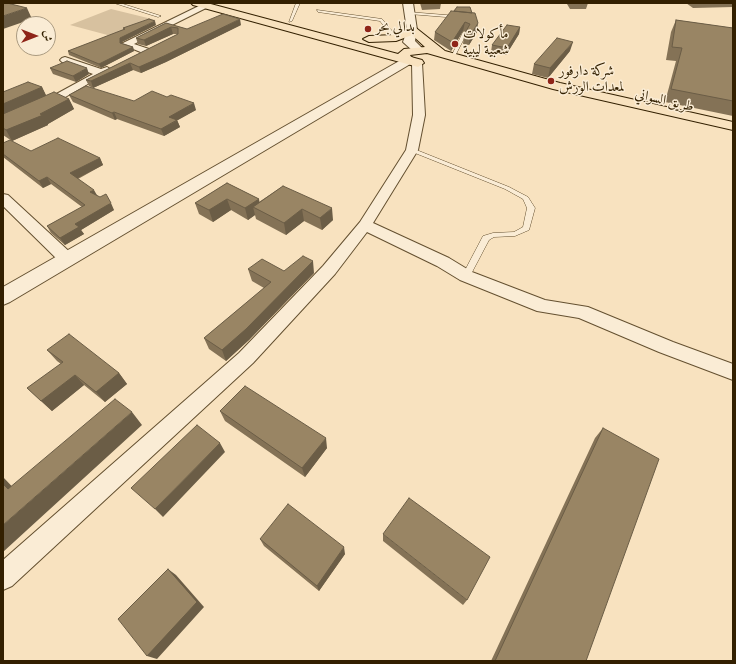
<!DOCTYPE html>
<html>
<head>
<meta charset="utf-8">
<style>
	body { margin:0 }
	#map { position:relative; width:736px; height:664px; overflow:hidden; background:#f8e2bf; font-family:"Sorts Mill Goudy",Amiri,serif }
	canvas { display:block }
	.frame { position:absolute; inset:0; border:4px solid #332001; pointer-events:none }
	.north { position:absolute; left:16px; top:16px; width:40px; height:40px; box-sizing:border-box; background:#faecd5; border:1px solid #aa9a80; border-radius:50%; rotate:90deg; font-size:11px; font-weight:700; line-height:16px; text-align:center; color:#332001 }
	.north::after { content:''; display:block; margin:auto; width:14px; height:18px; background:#8f2418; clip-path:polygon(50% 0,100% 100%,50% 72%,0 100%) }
</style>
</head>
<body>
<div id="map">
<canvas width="736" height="664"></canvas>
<div class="frame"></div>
<div class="north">ش</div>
</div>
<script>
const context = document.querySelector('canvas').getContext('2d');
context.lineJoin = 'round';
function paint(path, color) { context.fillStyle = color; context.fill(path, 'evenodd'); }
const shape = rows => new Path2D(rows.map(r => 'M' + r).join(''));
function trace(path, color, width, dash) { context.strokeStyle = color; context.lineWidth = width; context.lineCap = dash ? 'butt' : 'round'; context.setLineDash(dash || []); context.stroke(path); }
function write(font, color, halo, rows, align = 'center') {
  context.font = font + ' "Sorts Mill Goudy",Amiri,serif'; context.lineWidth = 3; context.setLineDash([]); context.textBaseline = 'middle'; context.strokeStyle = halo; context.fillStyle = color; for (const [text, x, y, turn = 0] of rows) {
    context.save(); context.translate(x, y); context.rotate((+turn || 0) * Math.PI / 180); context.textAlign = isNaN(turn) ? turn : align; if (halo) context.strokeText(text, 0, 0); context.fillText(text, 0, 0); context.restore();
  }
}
paint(shape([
	[111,9,156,20,115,37,70,25]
]), '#d7c19f');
const service = shape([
	[114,3,120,3,161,16,158,17,114,3],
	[296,3,300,3,292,21,289,22,296,3],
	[317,10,382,19,398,38,394,39,380,21,318,12,317,10],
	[408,12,458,16,460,17,458,18,409,14,408,12],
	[463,32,467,33,454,58,450,59,463,32],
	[410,149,414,149,509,187,528,197,535,208,529,230,515,236,494,237,489,240,469,278,463,278,462,276,483,236,493,233,514,232,523,227,527,208,523,199,505,189,410,151,410,149]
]);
const minor = shape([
	[203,4,210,6,134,44,149,49,149,53,143,53,121,44,203,4],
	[65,57,101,69,107,67,112,70,48,107,3,126,3,119,40,103,93,74,62,62,60,60,62,58,65,57],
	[417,60,422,63,425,115,418,150,373,223,449,258,472,272,545,300,588,307,673,342,733,364,733,380,659,352,579,318,537,311,460,280,437,266,367,232,335,274,253,363,12,586,3,590,3,560,239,353,323,266,360,222,406,150,413,115,412,63,417,60],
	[3,194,8,195,73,255,75,259,73,263,67,264,61,263,3,206,3,194]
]);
const tertiary = shape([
	[403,3,413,3,417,30,415,41,423,49,421,51,413,51,403,42,407,30,403,3],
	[408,56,412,57,414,60,412,63,10,302,3,305,3,287,408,56]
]);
const trunk = shape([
	[191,3,207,3,398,54,404,49,425,47,412,35,396,41,369,42,363,39,369,36,395,35,412,27,416,28,445,51,560,83,733,122,733,130,553,89,427,53,410,55,411,57,422,60,424,63,418,67,193,5,191,3]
]);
trace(service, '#645030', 1);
trace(minor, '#645030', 2);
trace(tertiary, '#645030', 2);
trace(trunk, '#332001', 2);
paint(service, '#faecd5');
paint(minor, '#faecd5');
paint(tertiary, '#faecd5');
paint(trunk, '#f8e2bf');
paint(shape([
	[420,3,441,3,440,9,422,10],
	[542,3,588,3,586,9,570,9,567,4],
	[686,3,733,3,733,7,693,8],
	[457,7,477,32,469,45,463,44,464,35,466,32,463,31,451,51,434,40,435,32],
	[676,20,733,28,733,116,665,102,676,61,666,60,671,32],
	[166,23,187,29,241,25,166,62,141,73,133,70,93,88,89,86,86,80,178,34,173,34,146,46,138,44,136,38],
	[156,25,122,42,122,43,133,47,134,51,101,68,69,55,68,51,124,30,123,28],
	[520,27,519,34,506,55,491,52,492,45],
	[570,51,548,78,532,74,534,64],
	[50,68,89,74,76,82,53,74],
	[42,87,46,96,69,99,74,109,48,124,48,125,12,141,3,135,3,92],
	[69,95,134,101,167,97,196,110,177,120,180,127,164,136,117,119,115,120,73,102],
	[3,143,31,151,100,158,103,165,78,179,114,210,81,230,84,234,65,245,51,233,47,226,82,207,51,184,43,188,3,157],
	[227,183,259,199,259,202,283,186,333,220,322,230,304,221,286,235,256,219,255,215,248,220,231,210,213,222,199,214,195,203],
	[248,269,314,273,249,340,226,361,209,349,204,338,264,288,252,281],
	[47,350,119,373,127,384,105,402,84,385,52,411,27,388,61,364,57,361],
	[220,411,327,448,305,477,225,421],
	[603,428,586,661,491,661,595,438],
	[383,534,467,600,463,605,383,541],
	[260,539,345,554,319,591,264,546]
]), '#847256');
paint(shape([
	[27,8,32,19,3,29,3,16],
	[240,19,241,25,166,62,141,73,139,67],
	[155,21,156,25,122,42,122,47,120,43,120,38],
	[465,22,463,31,451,51,452,42],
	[478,23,477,32,469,45,470,36],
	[171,27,173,34,146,46,144,40],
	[520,27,519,34,506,55,507,48],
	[573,42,570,51,548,78,550,68],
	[133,47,134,51,101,68,99,64],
	[130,63,133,70,93,88,91,81],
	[87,68,89,74,76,82,73,76],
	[42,87,47,97,3,117,3,104],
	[69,99,74,109,48,124,48,125,12,141,6,130,40,114],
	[194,103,196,110,171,124,169,117],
	[114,112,117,119,115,120,112,113],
	[177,120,180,127,164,136,161,129],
	[100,158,103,165,74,180,70,173],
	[47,177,51,184,43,188,39,181],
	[94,190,98,197,90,192],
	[227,199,231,210,213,222,209,210],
	[259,199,261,211,253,207,255,215,248,220,245,208],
	[111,203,114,210,81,230,84,234,65,245,60,238,75,224],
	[332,208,333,220,322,230,320,218],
	[302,209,304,221,286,235,284,223],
	[313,261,314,273,249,340,226,361,222,350],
	[119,373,127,384,105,402,96,392],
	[75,375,84,385,52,411,41,401],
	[132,412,142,425,3,552,3,525],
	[326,438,327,448,305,477,302,468],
	[220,443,225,452,163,517,155,509],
	[3,477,25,500,8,489,3,484],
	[344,547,345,554,319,591,317,586],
	[168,569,176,575,204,607,157,659,147,656]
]), '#6b5d46');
const building = shape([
	[3,3,7,3,27,8,3,16,3,3],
	[457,7,470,7,472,13,454,11,457,7],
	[451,11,475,13,478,23,470,36,464,35,470,24,465,22,452,42,435,32,451,11],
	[223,14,240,19,164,56,139,67,130,63,91,81,86,80,178,34,178,28,171,27,144,40,136,38,166,23,187,29,223,14],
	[149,19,155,21,120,38,120,43,133,47,99,64,68,51,125,29,123,28,149,19],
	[676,20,733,28,733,101,671,89,682,48,672,47,676,20],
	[507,25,520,27,507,48,492,45,507,25],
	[557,38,573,42,550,68,534,64,557,38],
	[67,61,87,68,73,76,50,68,67,61],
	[28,82,42,87,3,104,3,92,28,82],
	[86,86,134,101,152,91,167,97,171,95,194,103,169,117,177,120,161,129,114,112,112,113,69,95,86,86],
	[54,92,69,99,40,114,43,115,6,130,3,128,3,114,54,92],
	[58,138,100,158,70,173,94,190,90,192,100,197,106,194,111,203,75,224,79,227,60,238,47,226,85,205,47,177,39,181,3,154,3,143,10,140,31,151,58,138],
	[227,183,259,199,245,208,227,199,209,210,195,203,227,183],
	[283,186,332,208,320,218,302,209,284,223,253,207,283,186],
	[303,256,313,261,246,329,222,350,204,338,271,282,248,269,262,259,284,271,303,256],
	[69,334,119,373,96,392,75,375,41,401,27,388,63,362,47,350,69,334],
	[245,386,326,438,302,468,220,411,245,386],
	[115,399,132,412,3,525,3,484,8,489,115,399],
	[197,425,220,443,155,509,131,488,197,425],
	[603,428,659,459,586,661,495,661,603,428],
	[409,498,490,557,467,600,383,534,409,498],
	[288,504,344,547,317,586,260,539,288,504],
	[168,569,197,602,147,656,118,619,168,569]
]);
paint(building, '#998564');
trace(building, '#6b5d46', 1);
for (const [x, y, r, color] of [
	[368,29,4,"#8f2418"],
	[455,44,4,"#8f2418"],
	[551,81,4,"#8f2418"]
]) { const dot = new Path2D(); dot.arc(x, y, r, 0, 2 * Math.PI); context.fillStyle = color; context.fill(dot); trace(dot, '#faecd5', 1.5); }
write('14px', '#332001', '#faecd5', [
	["بدالي بحر",376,29],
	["مأكولات",463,36],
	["شعبية ليبية",463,52],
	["شركة دارفور",559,73],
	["لمعدات الورش",559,89]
], 'left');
write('14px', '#332001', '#faecd5', [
	["طريق السواني",664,102,13]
]);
</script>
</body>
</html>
